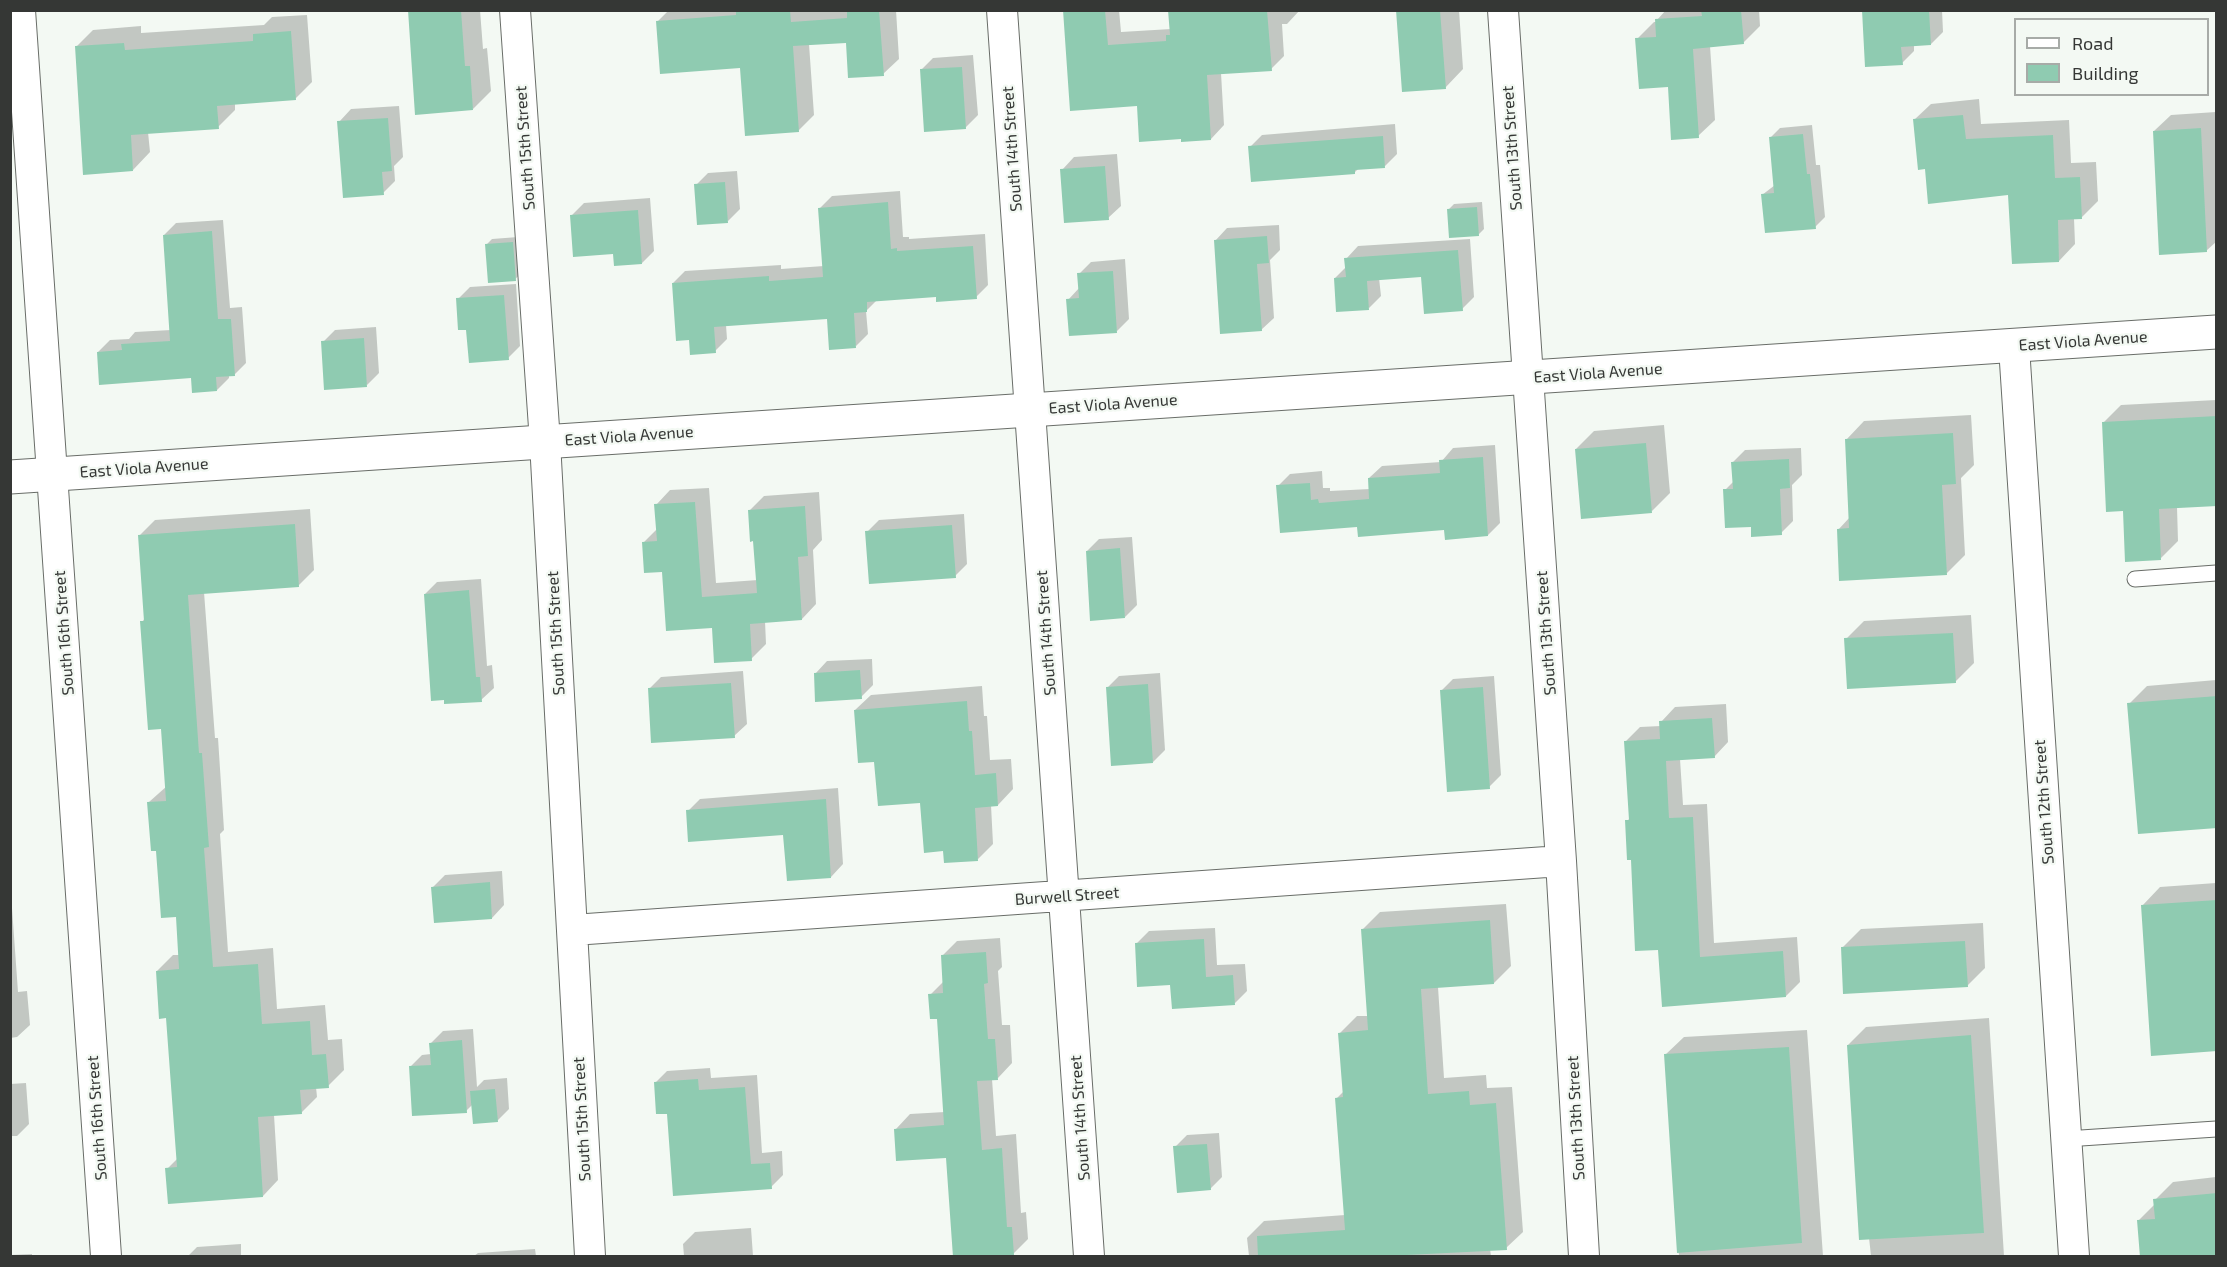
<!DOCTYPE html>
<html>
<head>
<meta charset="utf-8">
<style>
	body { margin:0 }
	#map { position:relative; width:2227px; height:1267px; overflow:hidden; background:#f3f9f3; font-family:"Exo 2",sans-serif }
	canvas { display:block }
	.frame { position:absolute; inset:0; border:12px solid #353735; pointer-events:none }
	.legend { position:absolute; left:2014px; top:18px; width:195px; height:78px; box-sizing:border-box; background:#f3f9f3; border:2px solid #a7aba7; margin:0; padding:8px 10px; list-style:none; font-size:18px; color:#353735 }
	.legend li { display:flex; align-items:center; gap:12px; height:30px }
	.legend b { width:30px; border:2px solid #a7aba7 }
</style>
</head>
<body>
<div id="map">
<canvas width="2227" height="1267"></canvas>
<div class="frame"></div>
<ul class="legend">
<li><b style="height:8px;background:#fff"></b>Road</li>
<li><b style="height:16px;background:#8fcbb1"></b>Building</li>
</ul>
</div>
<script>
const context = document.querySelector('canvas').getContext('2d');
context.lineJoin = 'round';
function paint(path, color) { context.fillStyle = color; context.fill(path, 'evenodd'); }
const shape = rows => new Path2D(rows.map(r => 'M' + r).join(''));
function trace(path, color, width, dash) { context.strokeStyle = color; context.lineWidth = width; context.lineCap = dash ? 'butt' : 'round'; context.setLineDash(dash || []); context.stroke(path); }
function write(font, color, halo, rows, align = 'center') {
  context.font = font + ' "Exo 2",sans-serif'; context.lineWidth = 4.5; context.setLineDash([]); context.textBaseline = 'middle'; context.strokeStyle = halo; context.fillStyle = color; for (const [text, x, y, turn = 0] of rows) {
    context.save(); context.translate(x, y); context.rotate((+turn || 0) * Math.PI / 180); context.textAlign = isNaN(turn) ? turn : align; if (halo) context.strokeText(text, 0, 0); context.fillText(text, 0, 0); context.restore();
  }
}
paint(shape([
	[409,10,480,10,483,49,487,48,491,91,473,109],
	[669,10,896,10,899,59,883,74,847,41,809,44,814,115,798,131,742,66,658,21],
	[1073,10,1119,10,1121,32,1171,29,1170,10,1300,10,1287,24,1282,24,1284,56,1271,69,1221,73,1224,125,1211,139,1182,137,1138,105],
	[1398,10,1459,10,1463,69,1445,88],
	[1666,10,1759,10,1760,26,1743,43,1710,46,1715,120,1698,136,1669,85,1637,39,1654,22,1657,22,1657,20],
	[1863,10,1942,10,1943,32,1931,44,1914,45,1914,51,1902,63],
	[307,15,312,82,295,99,235,103,235,110,218,127,148,132,150,152,133,170,76,47,93,30,141,26,141,33,264,25,272,17],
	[973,55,978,115,965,128,921,70,933,58],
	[1979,99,1981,124,2069,120,2071,163,2096,162,2098,201,2082,217,2074,218,2075,244,2059,261,2010,194,1926,168,1914,120,1931,104],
	[399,106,403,157,394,166,395,181,383,193,339,122,351,109],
	[2216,112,2216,242,2206,251,2154,131,2171,115],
	[1395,124,1397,154,1385,166,1359,168,1354,173,1250,147,1262,135],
	[1812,125,1816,165,1820,165,1825,217,1815,227,1762,195,1775,185,1770,138,1780,128],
	[1117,154,1121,206,1108,218,1062,170,1074,157],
	[737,171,740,209,728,221,696,185,708,173],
	[900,191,903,237,909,237,909,239,985,234,988,285,976,297,937,295,878,299,866,311,868,334,856,346,828,317,726,325,727,339,715,351,691,338,673,283,685,271,781,265,781,269,824,266,820,208,832,196],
	[650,198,654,251,642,263,615,253,572,215,584,203],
	[1482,202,1484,229,1478,235,1448,210,1454,204],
	[223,220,230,308,242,307,246,363,234,375,229,375,229,378,217,390,192,377,98,352,110,340,129,339,135,332,171,330,164,235,176,223],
	[1279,225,1280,250,1270,260,1274,318,1261,330,1215,241,1227,228],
	[518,237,521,274,515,279,487,244,492,239],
	[1470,239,1474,297,1462,309,1422,275,1379,278,1381,296,1369,308,1335,278,1346,267,1346,259,1358,246],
	[1125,259,1129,319,1117,331,1068,300,1080,287,1079,274,1091,262],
	[516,284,520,346,508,358,468,328,458,299,470,287],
	[376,327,379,373,367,385,323,342,335,330],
	[2216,400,2216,505,2177,507,2178,541,2161,558,2124,510,2103,423,2121,405],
	[1971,415,1974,465,1961,478,1965,555,1947,573,1838,530,1850,517,1846,440,1864,421],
	[1664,425,1670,493,1652,511,1576,449,1594,431],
	[1495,445,1500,523,1488,535,1445,528,1359,526,1278,486,1290,474,1322,471,1323,488,1330,488,1330,491,1370,489,1369,478,1382,466,1441,462,1453,448],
	[1801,448,1802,475,1792,485,1793,521,1781,533,1752,525,1725,490,1734,481,1733,462,1745,450],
	[709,488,716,583,758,580,755,540,749,511,764,496,819,492,822,540,813,550,816,604,802,619,765,621,766,644,751,659,713,627,664,570,643,543,657,529,656,505,670,490],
	[310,509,314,570,298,586,204,592,215,738,218,738,224,830,220,834,228,952,273,948,277,1009,325,1005,328,1040,342,1039,344,1070,328,1086,316,1087,317,1097,301,1113,274,1115,278,1180,263,1196,167,1169,178,1158,168,1017,157,971,173,955,180,955,177,915,158,849,149,802,167,786,163,727,142,622,145,618,139,536,155,520],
	[964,514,967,564,955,576,867,532,879,520],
	[1132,537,1137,605,1125,617,1087,551,1099,539],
	[481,579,487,666,492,665,494,688,481,700,425,594,437,582],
	[1971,615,1974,663,1955,682,1846,639,1864,621],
	[872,659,873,685,861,697,815,674,827,661],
	[743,671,747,724,734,736,649,689,661,677],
	[1160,673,1165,750,1153,762,1107,688,1119,676],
	[1494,676,1501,775,1489,787,1441,691,1453,679],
	[2216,680,2216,826,2129,704,2147,686],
	[982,686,984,716,987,716,990,760,1011,759,1013,789,998,805,991,805,993,844,978,859,944,850,922,801,876,760,855,710,871,695],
	[1726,704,1728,742,1714,757,1680,759,1683,805,1707,804,1714,943,1797,937,1800,982,1786,996,1659,949,1632,858,1627,821,1630,818,1626,741,1640,727,1661,726,1661,722,1675,707],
	[838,788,843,864,831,877,785,834,688,811,700,799],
	[502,871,504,905,492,918,433,887,445,875],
	[2216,883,2216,1050,2142,906,2160,887],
	[1506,904,1511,966,1494,983,1438,987,1444,1078,1486,1075,1487,1088,1512,1087,1523,1232,1506,1248,1490,1249,1491,1256,1249,1256,1247,1238,1264,1221,1345,1215,1337,1098,1344,1091,1340,1033,1357,1016,1369,1016,1363,929,1380,912],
	[10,908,12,908,18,992,27,991,30,1025,17,1037,10,1038],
	[1983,923,1985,968,1967,986,1842,948,1861,929],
	[1215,928,1217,965,1245,964,1247,991,1235,1003,1171,983,1137,943,1149,931],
	[1000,938,1002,967,998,971,1002,1025,1010,1025,1012,1063,998,1078,992,1079,996,1136,1016,1134,1021,1213,1026,1212,1028,1239,1013,1254,955,1256,948,1156,896,1129,910,1114,945,1112,938,1017,930,995,944,981,942,956,957,941],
	[1989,1018,2004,1256,1871,1256,1848,1045,1866,1027],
	[473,1029,477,1087,484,1080,507,1078,509,1109,497,1121,473,1104,466,1111,410,1067,422,1055,431,1054,431,1043,443,1031],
	[1807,1030,1823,1256,1679,1256,1665,1055,1684,1037],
	[710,1068,711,1078,757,1075,762,1153,782,1151,783,1175,771,1187,655,1083,667,1071],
	[26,1083,29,1124,17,1136,10,1136,10,1084],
	[1219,1133,1222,1177,1210,1189,1175,1147,1187,1135],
	[2216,1177,2216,1256,2138,1221,2155,1204,2155,1200,2173,1182],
	[751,1228,753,1256,684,1256,683,1244,695,1232],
	[241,1244,241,1256,188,1256,197,1247],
	[535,1249,536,1256,474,1256,478,1253],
	[32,1254,32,1256,10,1256,10,1255]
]), '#0003');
paint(shape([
	[408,10,461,10,465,66,470,66,473,110,415,115],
	[736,10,790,10,791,22,847,18,847,10,879,10,884,76,848,78,846,43,793,46,799,132,745,136,740,68,660,74,656,21,736,15],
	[1063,10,1105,10,1108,45,1166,41,1166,35,1170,35,1168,10,1267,10,1272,71,1207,75,1211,140,1181,142,1181,139,1139,142,1137,106,1070,111],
	[1396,10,1440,10,1446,89,1402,92],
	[1701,10,1741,10,1744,44,1693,49,1699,138,1671,140,1668,87,1639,89,1635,38,1656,37,1655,19,1702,16],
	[1862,10,1929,10,1931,45,1901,47,1903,65,1865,67],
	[291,31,296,100,217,106,219,129,131,135,133,171,83,175,75,46,124,43,125,50,253,41,253,34],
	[962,67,966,129,924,132,920,69],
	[1963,115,1966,139,2053,135,2055,178,2080,177,2082,219,2058,220,2059,262,2012,264,2008,195,1928,204,1925,169,1918,170,1913,119],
	[388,118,392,171,382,172,384,195,343,198,337,121],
	[2201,128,2207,252,2159,255,2153,131],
	[1803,134,1807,174,1810,174,1816,229,1765,233,1761,194,1774,193,1769,137],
	[1383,136,1385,168,1355,170,1355,174,1251,182,1248,146],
	[1105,166,1109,220,1064,223,1060,169],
	[725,182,728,223,697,225,694,184],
	[888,202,891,249,897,248,897,251,973,246,977,299,936,302,936,297,867,302,867,312,854,313,856,348,829,350,827,319,714,327,716,353,690,355,689,340,676,341,672,283,769,276,769,281,823,277,818,208],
	[1477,207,1479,236,1449,238,1447,209],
	[638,210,642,264,614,266,613,254,573,257,570,215],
	[212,231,218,319,231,319,235,376,216,377,217,391,192,393,191,378,99,385,97,352,122,350,121,344,170,341,163,235],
	[1267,236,1269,263,1257,264,1262,331,1220,334,1214,240],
	[513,242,516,281,488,283,485,244],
	[1458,250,1463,311,1424,314,1421,277,1367,281,1369,310,1336,312,1334,278,1346,277,1344,258],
	[1113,271,1117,333,1069,336,1066,299,1079,298,1077,273],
	[504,295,509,360,469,363,466,330,458,330,456,298],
	[364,338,367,387,324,390,321,341],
	[2217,416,2217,506,2159,509,2161,560,2125,562,2123,511,2106,512,2102,422],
	[1953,433,1956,484,1942,485,1947,575,1839,581,1837,529,1849,528,1845,439],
	[1646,443,1652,513,1581,519,1575,449],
	[1483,457,1488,536,1445,540,1444,530,1358,537,1357,527,1280,533,1276,485,1310,483,1311,500,1318,499,1319,503,1369,499,1368,478,1440,473,1439,460],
	[1789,459,1790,488,1780,489,1782,535,1751,537,1751,527,1725,528,1723,489,1733,489,1731,462],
	[695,502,702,597,757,593,753,541,750,542,748,510,805,506,808,556,798,557,802,620,750,624,752,661,714,663,712,628,666,631,662,572,644,573,642,542,657,541,654,504],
	[295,524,299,587,188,595,199,753,202,753,209,847,204,848,213,967,258,964,262,1024,310,1021,312,1055,326,1054,329,1088,300,1090,302,1114,258,1117,263,1197,168,1204,165,1168,177,1167,166,1018,159,1019,156,971,179,969,176,917,161,918,156,851,151,851,147,802,166,801,161,729,148,730,140,621,144,621,138,535],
	[952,525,956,578,869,584,865,531],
	[1120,548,1125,618,1090,621,1086,551],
	[469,590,476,677,480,677,482,702,444,704,444,700,431,701,424,594],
	[1953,633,1956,683,1847,689,1844,638],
	[860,670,862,699,815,702,814,673],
	[731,683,735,738,651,743,648,688],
	[1148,684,1153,763,1111,766,1106,687],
	[1483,687,1490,789,1447,792,1440,690],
	[2217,696,2217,828,2138,834,2127,703],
	[967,701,969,731,972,731,975,775,996,773,998,806,975,808,978,861,944,863,943,851,924,853,920,803,878,806,874,762,858,763,854,710],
	[1712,718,1715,758,1666,761,1669,818,1693,817,1700,957,1783,951,1786,997,1662,1007,1658,950,1635,951,1631,860,1627,860,1625,820,1629,820,1624,741,1660,739,1659,721],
	[826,799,831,878,787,881,783,835,688,842,686,810],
	[490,882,492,919,434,923,431,887],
	[2217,900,2217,1051,2151,1056,2141,905],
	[1490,920,1494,984,1421,989,1428,1094,1469,1091,1470,1105,1496,1103,1507,1250,1367,1257,1258,1257,1257,1236,1345,1230,1335,1098,1343,1097,1338,1033,1368,1030,1361,929],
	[1204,939,1206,977,1233,975,1235,1005,1172,1009,1170,985,1137,987,1135,943],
	[1965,941,1968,987,1843,994,1841,947],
	[986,952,988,983,984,984,988,1039,995,1039,998,1080,977,1081,982,1150,1002,1148,1007,1227,1012,1227,1014,1255,953,1257,946,1158,896,1161,894,1129,944,1125,937,1019,930,1019,928,994,943,993,941,955],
	[1971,1035,1984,1233,1859,1240,1847,1045],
	[462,1040,467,1113,412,1116,409,1066,431,1065,429,1043],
	[1789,1047,1802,1243,1677,1253,1664,1054],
	[698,1079,699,1090,745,1087,751,1164,770,1163,772,1189,673,1196,667,1114,656,1114,654,1082],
	[495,1089,498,1122,473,1124,470,1091],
	[1207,1144,1211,1190,1177,1193,1173,1146],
	[2217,1193,2217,1257,2140,1257,2137,1220,2155,1219,2153,1199]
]), '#8fcbb1');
const service = shape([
	[2135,579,2216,573],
	[2066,1139,2216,1129]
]);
const minor = shape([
	[20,10,106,1256],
	[515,10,545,442,590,1256],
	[1002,10,1089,1256],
	[1503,10,1561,861,1584,1256],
	[2014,347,2074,1256],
	[573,930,1561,861]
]);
const tertiary = shape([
	[10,477,2216,332]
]);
trace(service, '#696d68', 17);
trace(minor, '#696d68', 32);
trace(tertiary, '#696d68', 35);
trace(service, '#fff', 15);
trace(minor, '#fff', 30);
trace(tertiary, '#fff', 33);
write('16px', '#353735', '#f3f9f3', [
	["South 15th Street",525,148,-94],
	["South 13th Street",1512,148,-94],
	["South 14th Street",1012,149,-94],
	["East Viola Avenue",2083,341,-4],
	["East Viola Avenue",1598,373,-4],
	["East Viola Avenue",1113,404,-4],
	["East Viola Avenue",629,436,-4],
	["East Viola Avenue",144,468,-4],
	["South 16th Street",64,633,-94],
	["South 15th Street",556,633,-93],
	["South 14th Street",1046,633,-94],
	["South 13th Street",1546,633,-94],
	["South 12th Street",2044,802,-94],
	["Burwell Street",1067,896,-4],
	["South 16th Street",97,1118,-94],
	["South 14th Street",1080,1118,-94],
	["South 13th Street",1576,1118,-93],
	["South 15th Street",582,1119,-93]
]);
</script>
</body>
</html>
